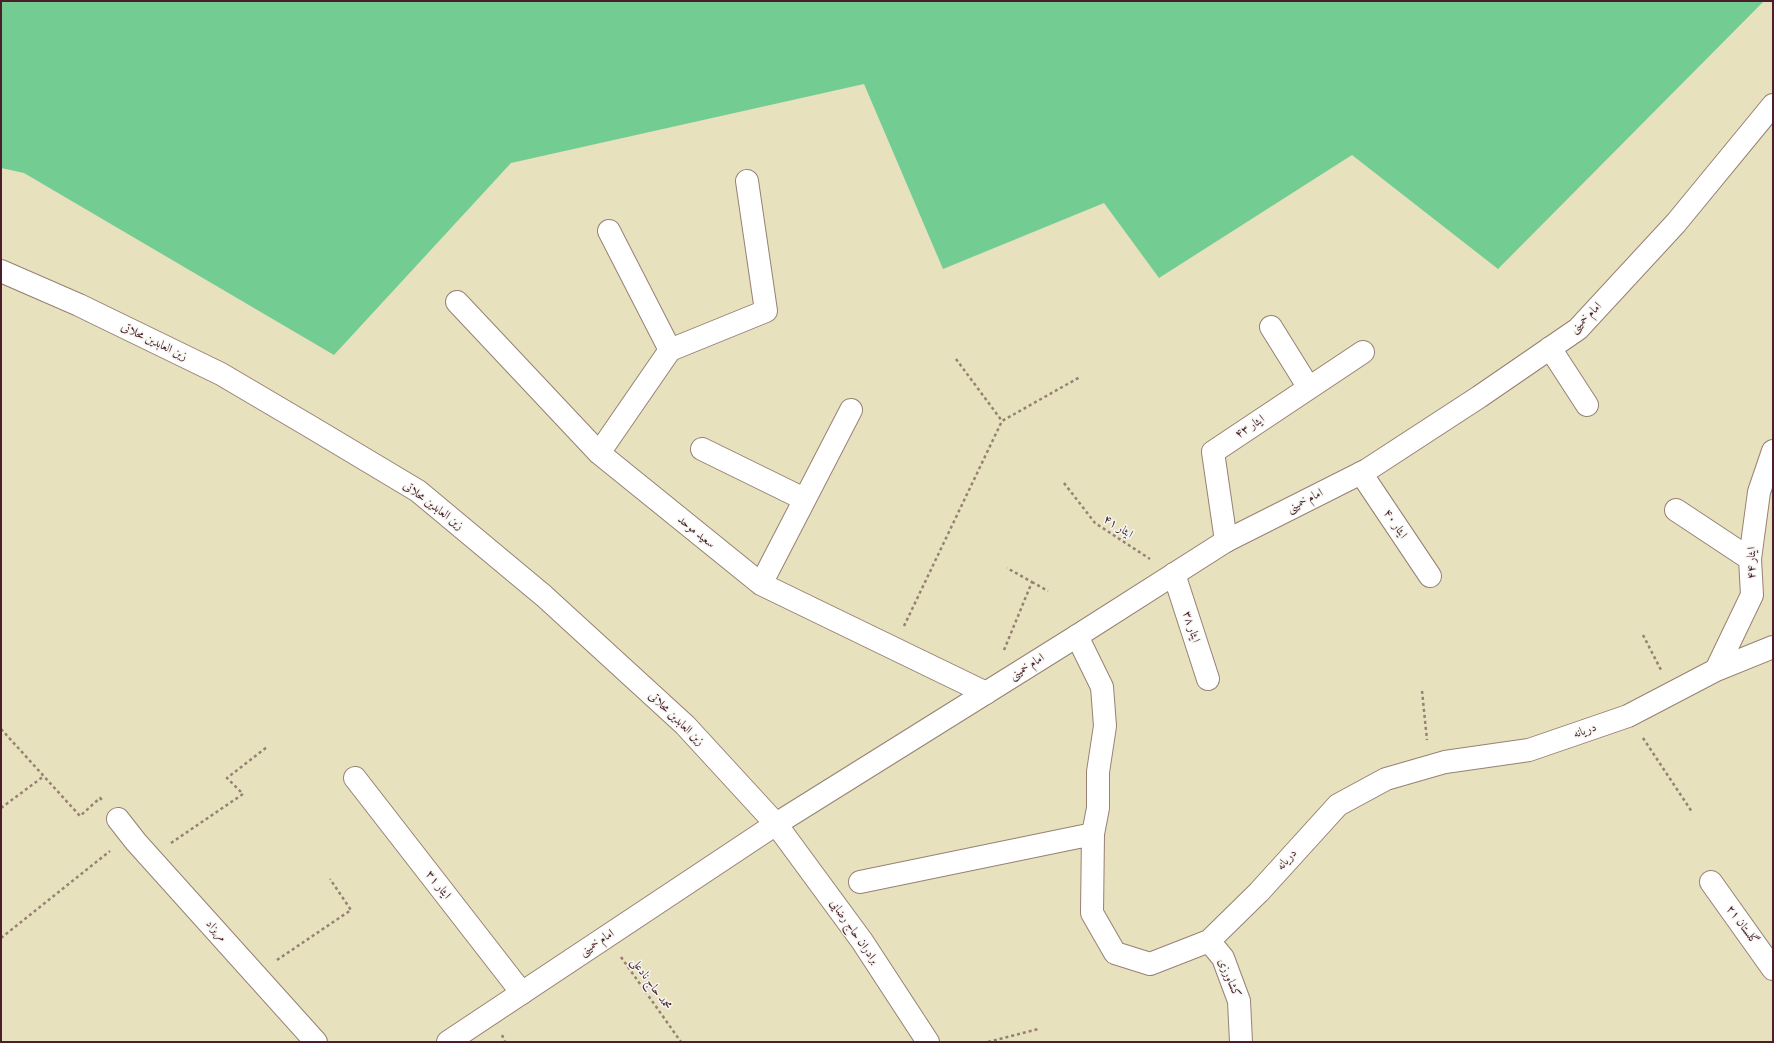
<!DOCTYPE html>
<html>
<head>
<meta charset="utf-8">
<style>
	body { margin:0 }
	#map { position:relative; width:1774px; height:1043px; overflow:hidden; background:#e7e1be; font-family:"IM FELL Great Primer",serif }
	canvas { display:block }
	.frame { position:absolute; inset:0; border:2px solid #4a1f2b; pointer-events:none }
</style>
</head>
<body>
<div id="map">
<canvas width="1774" height="1043"></canvas>
<div class="frame"></div>
</div>
<script>
const context = document.querySelector('canvas').getContext('2d');
context.lineJoin = 'round';
function paint(path, color) { context.fillStyle = color; context.fill(path, 'evenodd'); }
const shape = rows => new Path2D(rows.map(r => 'M' + r).join(''));
function trace(path, color, width, dash) { context.strokeStyle = color; context.lineWidth = width; context.lineCap = dash ? 'butt' : 'round'; context.setLineDash(dash || []); context.stroke(path); }
function write(font, color, halo, rows, align = 'center') {
  context.font = font + ' "IM FELL Great Primer",Amiri,serif'; context.lineWidth = 3; context.setLineDash([]); context.textBaseline = 'middle'; context.strokeStyle = halo; context.fillStyle = color; for (const [text, x, y, turn = 0] of rows) {
    context.save(); context.translate(x, y); context.rotate((+turn || 0) * Math.PI / 180); context.textAlign = isNaN(turn) ? turn : align; if (halo) context.strokeText(text, 0, 0); context.fillText(text, 0, 0); context.restore();
  }
}
paint(shape([
	[1,1,1764,1,1498,269,1352,155,1159,278,1104,203,943,269,864,84,511,163,334,355,24,173,1,168]
]), '#73cd93');
const street = shape([
	[609,231,670,350],
	[457,302,599,453,761,584,986,693],
	[1271,327,1309,388],
	[1550,348,1587,405],
	[702,449,804,499],
	[599,453,670,350,766,311,747,181],
	[1361,473,1430,576],
	[1676,510,1750,559],
	[1226,541,1213,452,1363,352],
	[1174,574,1208,679],
	[761,584,851,410],
	[1077,636,1102,687,1105,726,1098,772,1098,808,1093,834,1092,913,1115,953,1150,964,1209,941,1259,892,1338,805,1386,779,1445,762,1529,750,1628,716,1716,670,1773,647],
	[1716,670,1752,595,1750,559,1759,492,1773,451],
	[355,778,522,993],
	[118,819,136,842,316,1042],
	[860,882,1093,834],
	[1711,882,1773,969],
	[1209,941,1223,958,1239,1001,1241,1042]
]);
const secondary = shape([
	[1,271,79,305,221,374,311,427,418,491,544,596,685,725,776,824,862,941,928,1042],
	[448,1042,776,824,1077,636,1226,541,1367,470,1479,397,1578,329,1676,223,1773,105]
]);
trace(street, '#988074', 24);
trace(secondary, '#988074', 24);
trace(shape([
	[956,359,1002,421],
	[1064,483,1095,523,1150,559],
	[1032,582,1048,591],
	[904,626,1002,421,1080,377],
	[1643,635,1661,670],
	[1004,650,1032,582,1007,568],
	[1422,691,1427,740],
	[1,729,80,816,100,798,102,800],
	[1643,738,1692,812],
	[1,808,44,776],
	[171,843,243,794,227,778,267,747],
	[1,938,110,851],
	[621,957,681,1042],
	[277,960,351,910,330,879],
	[502,1035,505,1042],
	[988,1042,1038,1029]
]), '#988074', 2.5, [3, 3]);
trace(street, '#fff', 22);
trace(secondary, '#fff', 22);
write('12px', '#4a1f2b', '#f6f6f2', [
	["امام خمینی",1586,318,-44],
	["زین العابدین محلاتی",154,342,26],
	["ایثار ۴۳",1250,427,-33],
	["امام خمینی",1305,501,-27],
	["زین العابدین محلاتی",433,506,37],
	["ایثار ۴۰",1395,524,56],
	["ایثار ۴۱",1118,527,33],
	["سعید موحد",696,532,39],
	["ایثار ۴۴",1752,563,-89],
	["ایثار ۳۸",1191,627,72],
	["امام خمینی",1027,667,-32],
	["زین العابدین محلاتی",676,719,44],
	["دریانه",1585,731,-19],
	["دریانه",1287,860,-49],
	["ایثار ۳۱",438,885,52],
	["گلستان ۲۱",1742,925,54],
	["مریزاد",216,931,48],
	["برادران حاج رضایی",854,932,55],
	["امام خمینی",597,943,-33],
	["کشاورزی",1229,978,67],
	["محمد حاج نادعلی",651,984,54]
]);
</script>
</body>
</html>
